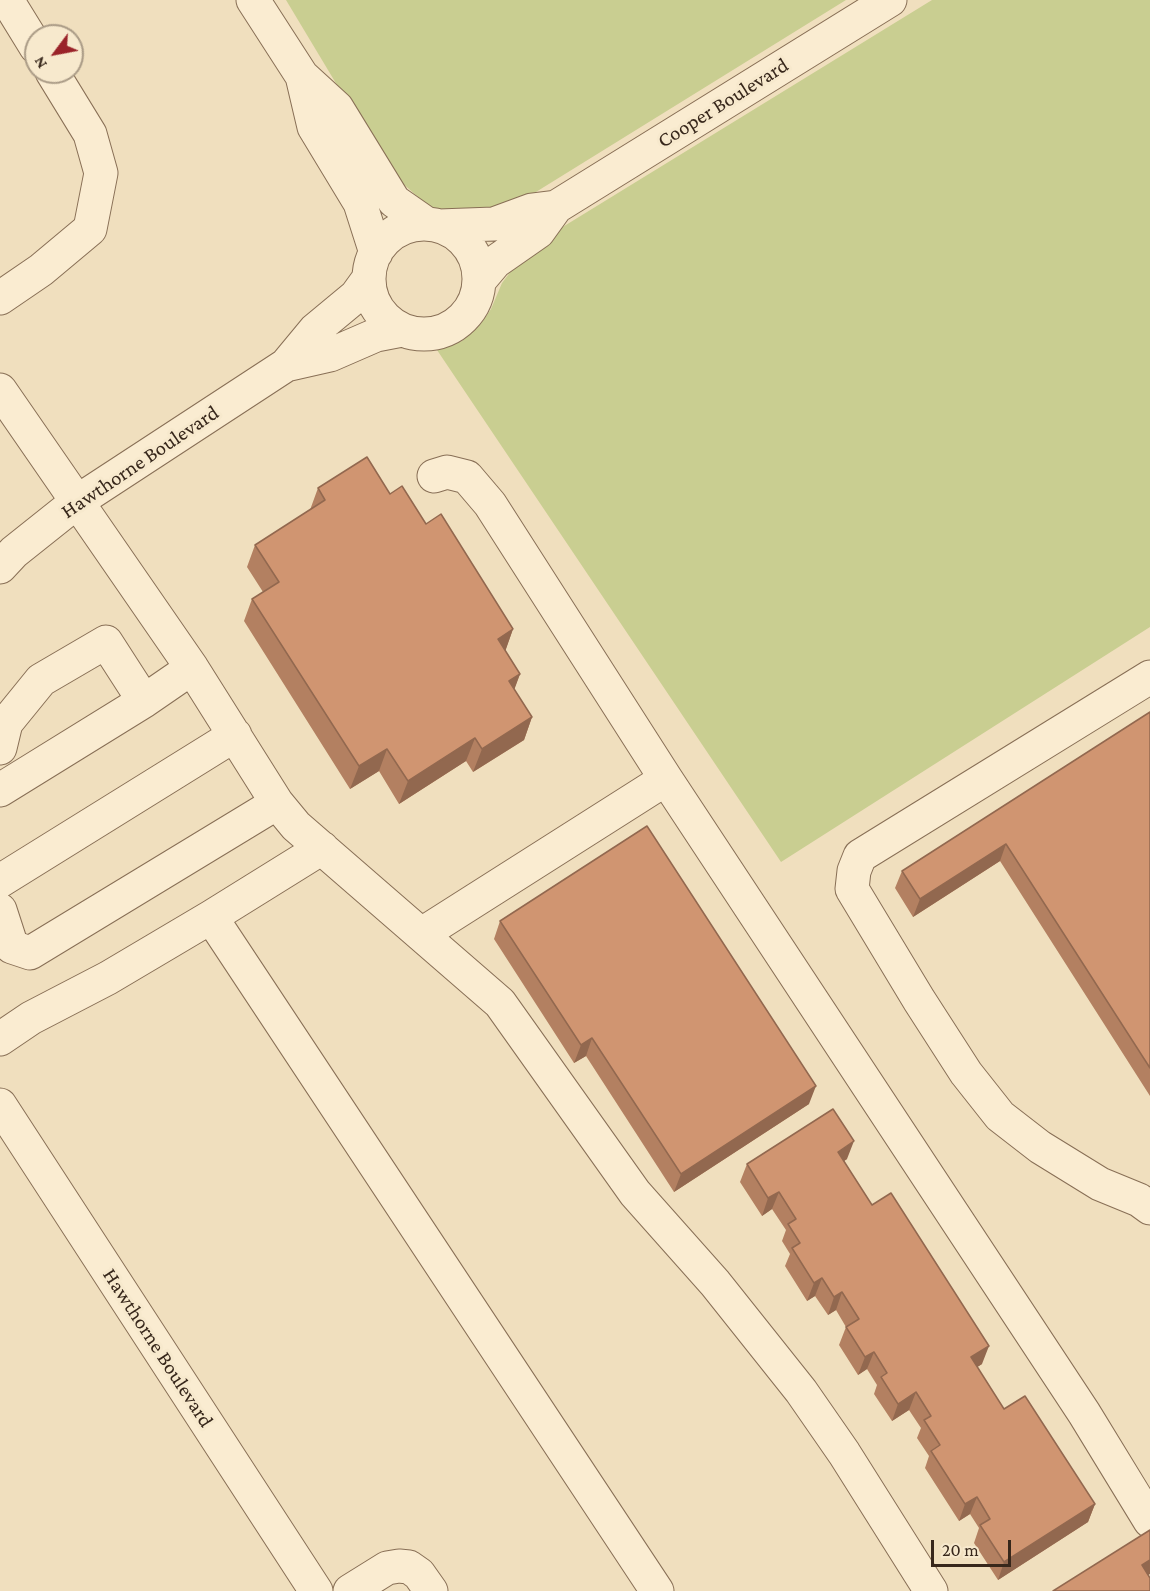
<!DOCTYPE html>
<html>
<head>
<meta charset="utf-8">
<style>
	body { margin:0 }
	#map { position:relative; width:1150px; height:1591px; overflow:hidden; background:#f0dfbe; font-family:"Crimson Pro",serif }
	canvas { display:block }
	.north { position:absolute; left:24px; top:24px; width:60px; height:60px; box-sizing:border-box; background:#f7e9cd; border:2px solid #aa9b86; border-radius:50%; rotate:238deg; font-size:16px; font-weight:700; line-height:24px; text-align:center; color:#37271b }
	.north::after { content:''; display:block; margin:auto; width:21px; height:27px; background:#9a2329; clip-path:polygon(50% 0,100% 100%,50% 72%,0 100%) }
	.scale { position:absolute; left:931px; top:1540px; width:80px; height:27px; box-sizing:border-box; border:3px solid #37271b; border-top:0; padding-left:8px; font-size:18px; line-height:21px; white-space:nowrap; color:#37271b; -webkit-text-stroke:4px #f7e9cd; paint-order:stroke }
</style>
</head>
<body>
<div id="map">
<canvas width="1150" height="1591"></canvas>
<div class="north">N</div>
<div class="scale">20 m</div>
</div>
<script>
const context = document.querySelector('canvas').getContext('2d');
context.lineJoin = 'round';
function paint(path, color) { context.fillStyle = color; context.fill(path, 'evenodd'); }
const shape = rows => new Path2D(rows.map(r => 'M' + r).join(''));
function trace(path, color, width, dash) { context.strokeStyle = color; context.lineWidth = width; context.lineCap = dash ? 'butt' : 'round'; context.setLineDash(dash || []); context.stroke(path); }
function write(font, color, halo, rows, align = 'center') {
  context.font = font + ' "Crimson Pro",serif'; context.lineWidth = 6; context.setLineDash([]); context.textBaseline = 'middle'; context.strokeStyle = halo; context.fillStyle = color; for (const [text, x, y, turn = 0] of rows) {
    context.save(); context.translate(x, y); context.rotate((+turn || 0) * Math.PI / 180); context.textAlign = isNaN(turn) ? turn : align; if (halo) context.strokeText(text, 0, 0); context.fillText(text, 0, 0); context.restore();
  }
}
paint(shape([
	[286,0,846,0,523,200,486,213,456,216,430,208,388,170],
	[932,0,1150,0,1150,627,781,862,437,350,462,341,480,325,491,309,502,283,514,267,561,228]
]), '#c9ce91');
const minor = shape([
	[7,0,36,47],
	[253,0,302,76,337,108,394,201,427,224],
	[302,76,314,127,360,203,376,253],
	'369 279a55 55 0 1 1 110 0a55 55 0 1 1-110 0Z',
	[439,226,494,224,532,210,556,207],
	[479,281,495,262,538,232,556,207,890,0],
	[0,298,41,270,90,229,101,173,90,134,52,72],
	[286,365,330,355,376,335,402,330],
	[0,390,192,668,277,803,296,826,500,1003,635,1193,715,1283,801,1391,844,1453,931,1591],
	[434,476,447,472,467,477,490,504,666,779,1084,1413,1150,1521],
	[0,567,14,552,78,501,286,365,315,330,356,296,369,278],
	[1150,677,860,856,854,871,852,889,919,1000,966,1073,1000,1116,1040,1147,1100,1184,1139,1200,1150,1208],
	[0,748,6,723,41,680,106,642,144,701,192,668],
	[0,790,144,701],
	[0,881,235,735],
	[0,910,12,947,30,953,277,803],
	[211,917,657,1591],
	[422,934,666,779],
	[0,1039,31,1018,108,978,211,917,322,848],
	[0,1105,316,1591],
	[350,1591,387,1568,399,1566,409,1567,419,1574,431,1591]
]);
trace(minor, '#886f56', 35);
trace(minor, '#faecd1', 33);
paint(shape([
	[318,488,390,494,426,524,513,629,505,651,520,674,514,689,532,717,524,740,473,772,466,761,399,804,379,771,350,789,244,621,252,599,263,592,247,567,255,545,310,510],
	[1150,712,1150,1096,1000,861,913,917,895,888,902,871],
	[500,921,809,1104,674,1192,586,1056,574,1063,494,939],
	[847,1159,844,1161,872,1205,982,1364,977,1367,1004,1409,1095,1504,1088,1522,998,1580,974,1543,979,1528,970,1514,959,1521,925,1468,929,1456,917,1438,921,1428,909,1410,892,1421,874,1394,877,1385,867,1369,858,1375,839,1345,846,1327,836,1310,828,1315,815,1296,807,1301,785,1266,790,1254,782,1241,786,1230,772,1209,762,1216,740,1182,747,1164]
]), '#b38061');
paint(shape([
	[513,629,505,652,498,639],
	[520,674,512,696,509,681],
	[532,717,524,740,473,772,482,749],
	[475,738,466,761,399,804,408,781],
	[387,749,379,771,350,789,359,766],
	[1006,844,1000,861,913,917,920,899],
	[592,1038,586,1056,574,1063,581,1045],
	[816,1086,809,1104,674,1192,681,1174],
	[854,1141,847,1159,832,1169,838,1152],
	[779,1192,772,1209,762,1216,768,1198],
	[822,1278,815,1296,807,1301,814,1283],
	[842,1292,836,1310,828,1315,834,1297],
	[989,1346,982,1364,965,1375,971,1357],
	[874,1352,867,1369,858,1375,865,1357],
	[916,1392,909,1410,892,1421,898,1404],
	[977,1497,970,1514,959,1521,965,1504],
	[1095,1504,1088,1522,998,1580,1004,1562],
	[1150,1560,1150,1574,1136,1583,1142,1565]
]), '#92684f');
const building = shape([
	[367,457,390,494,402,486,426,524,441,514,513,629,498,639,520,674,509,681,532,717,482,749,475,738,408,781,387,749,359,766,252,599,279,582,255,545,325,500,318,488,367,457],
	[1150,712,1150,1068,1006,844,920,899,902,871,1150,712],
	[647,826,816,1086,681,1174,592,1038,581,1045,500,921,647,826],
	[833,1109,854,1141,838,1152,872,1205,891,1193,989,1346,971,1357,1004,1409,1025,1396,1095,1504,1004,1562,980,1525,990,1519,977,1497,965,1504,931,1451,940,1445,924,1420,931,1416,916,1392,898,1404,881,1377,887,1373,874,1352,865,1357,846,1327,859,1319,842,1292,834,1297,822,1278,814,1283,792,1248,800,1243,788,1224,796,1219,779,1192,768,1198,747,1164,833,1109],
	[1150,1530,1150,1560,1142,1565,1150,1578,1150,1591,1053,1591,1150,1530]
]);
paint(building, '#d09571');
trace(building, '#92684f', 1.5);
write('21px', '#37271b', '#f7e9cd', [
	["Cooper Boulevard",723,103,-32],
	["Hawthorne Boulevard",140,462,-34],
	["Hawthorne Boulevard",158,1348,57]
]);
</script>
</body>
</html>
